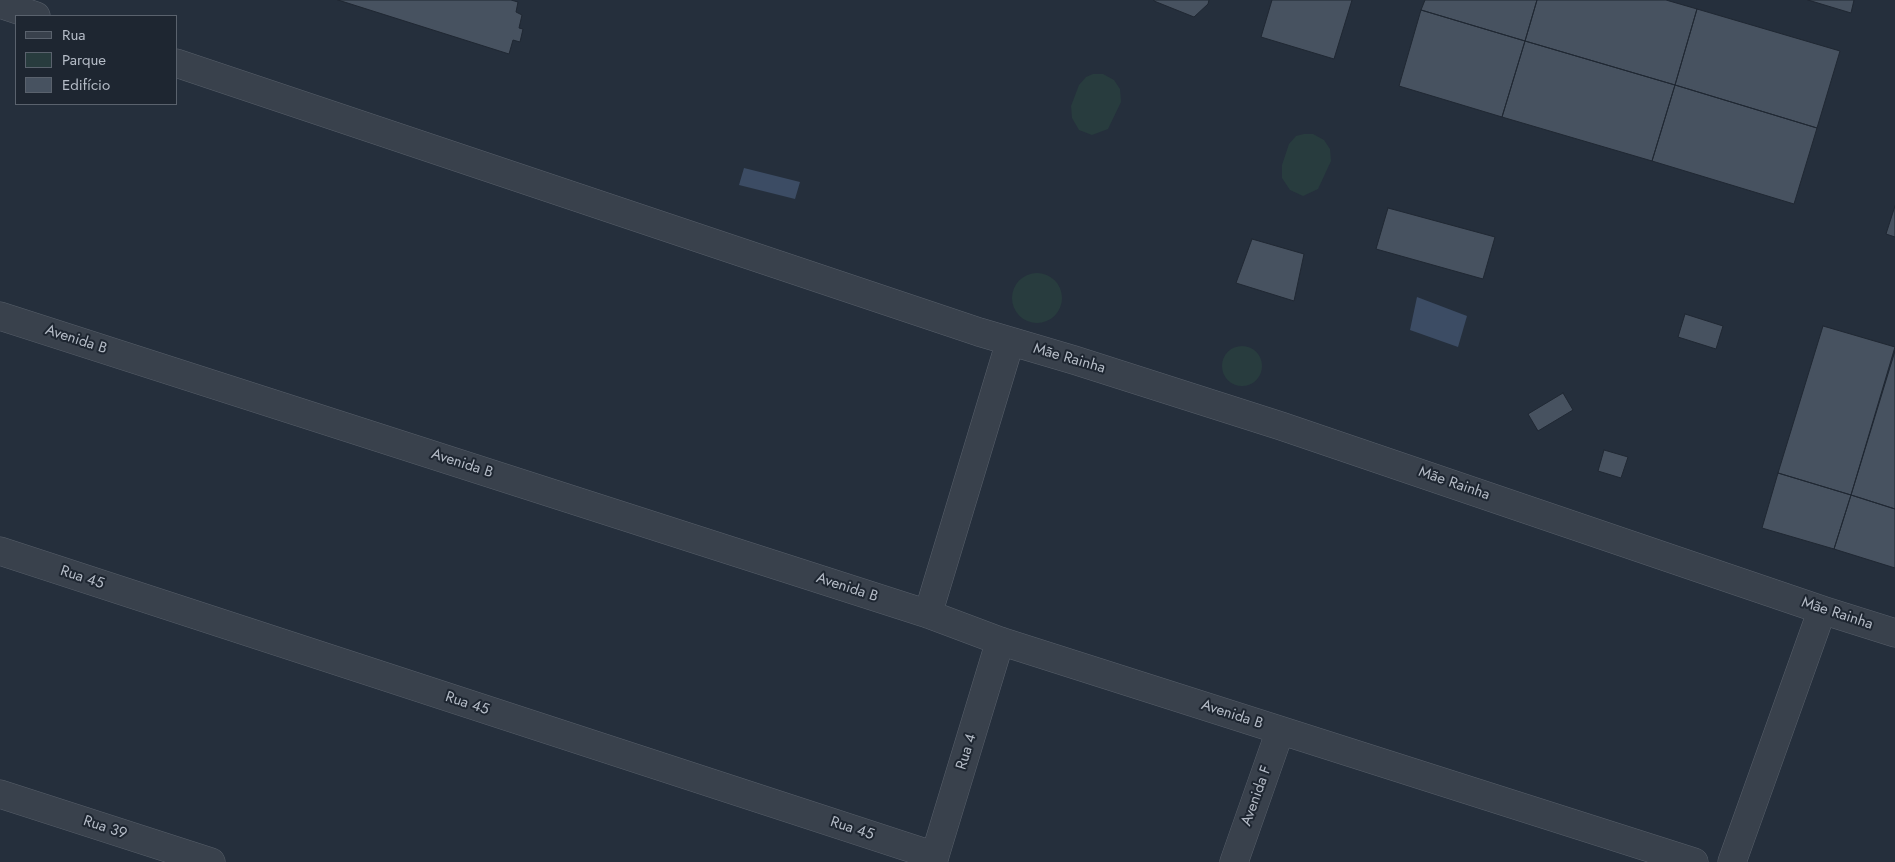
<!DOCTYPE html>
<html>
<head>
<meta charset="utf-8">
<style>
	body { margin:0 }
	#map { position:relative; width:1895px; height:862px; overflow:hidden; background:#252f3c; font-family:Jost,sans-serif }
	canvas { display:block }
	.legend { position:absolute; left:15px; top:15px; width:162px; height:90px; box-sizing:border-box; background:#1e2631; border:1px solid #5a626d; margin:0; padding:6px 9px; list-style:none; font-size:15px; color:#b5bcc7 }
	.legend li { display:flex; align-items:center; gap:10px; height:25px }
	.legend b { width:25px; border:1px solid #5a626d }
</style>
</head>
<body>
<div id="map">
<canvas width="1895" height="862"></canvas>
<ul class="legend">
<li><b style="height:6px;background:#39414c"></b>Rua</li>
<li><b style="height:14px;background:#283c3e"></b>Parque</li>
<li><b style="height:14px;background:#475260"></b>Edifício</li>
</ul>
</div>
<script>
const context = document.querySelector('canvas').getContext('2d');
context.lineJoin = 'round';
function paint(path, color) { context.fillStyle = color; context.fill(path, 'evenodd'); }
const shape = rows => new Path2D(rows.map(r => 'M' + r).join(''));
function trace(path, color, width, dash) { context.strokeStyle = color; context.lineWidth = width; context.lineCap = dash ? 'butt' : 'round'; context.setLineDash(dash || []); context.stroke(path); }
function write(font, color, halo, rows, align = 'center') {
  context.font = font + ' Jost,sans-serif'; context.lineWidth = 4; context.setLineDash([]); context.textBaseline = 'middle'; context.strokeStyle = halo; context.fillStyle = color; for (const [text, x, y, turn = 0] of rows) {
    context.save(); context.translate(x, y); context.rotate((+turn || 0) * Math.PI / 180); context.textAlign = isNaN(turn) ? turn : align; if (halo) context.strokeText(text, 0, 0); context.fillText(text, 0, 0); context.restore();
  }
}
paint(shape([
	[1093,74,1103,74,1114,80,1120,89,1121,102,1108,129,1092,135,1079,130,1072,118,1071,106,1079,85,1086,77],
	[1304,134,1313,134,1324,140,1330,149,1331,161,1318,189,1303,196,1290,190,1282,178,1282,165,1289,144,1296,136],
	'1012 298a25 25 0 1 1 50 0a25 25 0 1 1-50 0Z',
	'1222 366a20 20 0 1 1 40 0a20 20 0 1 1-40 0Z'
]), '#283c3e');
paint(shape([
	[744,168,800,182,795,199,739,185],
	[1417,297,1467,316,1458,347,1410,330]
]), '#3c4c64');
const building = shape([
	[338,0,511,0,518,2,516,12,522,15,519,28,523,29,520,42,513,40,509,54,338,0],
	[1154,0,1209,0,1208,4,1194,17,1154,1,1154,0],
	[1272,0,1352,0,1334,59,1261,37,1272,0],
	[1425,0,1537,0,1525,41,1421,10,1425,0],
	[1537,0,1666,0,1697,9,1675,85,1525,41,1537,0],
	[1808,0,1854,0,1851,13,1808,0],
	[1697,9,1840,51,1817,128,1675,85,1697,9],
	[1421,10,1525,41,1502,117,1399,86,1421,10],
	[1525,41,1675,85,1652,161,1502,117,1525,41],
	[1675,85,1817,128,1794,204,1652,161,1675,85],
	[1895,206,1895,237,1886,234,1895,206],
	[1388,208,1495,237,1483,279,1376,249,1388,208],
	[1252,239,1304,254,1294,301,1236,283,1252,239],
	[1685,314,1723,326,1716,349,1678,337,1685,314],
	[1823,326,1895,347,1851,495,1778,473,1823,326],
	[1895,351,1895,509,1851,495,1895,351],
	[1563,393,1573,410,1538,431,1528,414,1563,393],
	[1604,450,1628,457,1621,478,1598,471,1604,450],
	[1778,473,1851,495,1834,549,1762,528,1778,473],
	[1851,495,1895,509,1895,568,1834,549,1851,495]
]);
paint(building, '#475260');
trace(building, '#202833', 1);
const minor = shape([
	[0,4,36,16],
	[176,63,979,332,1074,360,1281,426,1822,610,1895,633],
	[0,316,928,614,1000,641,1694,862],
	[0,551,935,856],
	[928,614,1010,342],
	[0,794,211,862],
	[933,862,1000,641],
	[1234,862,1280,731],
	[1732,862,1822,610]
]);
trace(minor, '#575f6a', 29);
trace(minor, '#39414c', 28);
write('15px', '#b5bcc7', '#1e2631', [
	["Avenida B",76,340,18],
	["Mãe Rainha",1069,359,16],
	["Avenida B",462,464,18],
	["Mãe Rainha",1454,484,19],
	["Rua 45",82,578,18],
	["Avenida B",847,588,18],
	["Mãe Rainha",1837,614,18],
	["Rua 45",467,704,18],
	["Avenida B",1232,715,18],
	["Rua 4",967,752,-73],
	["Avenida F",1257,796,-70],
	["Rua 39",105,828,18],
	["Rua 45",852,829,18]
]);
</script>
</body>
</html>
